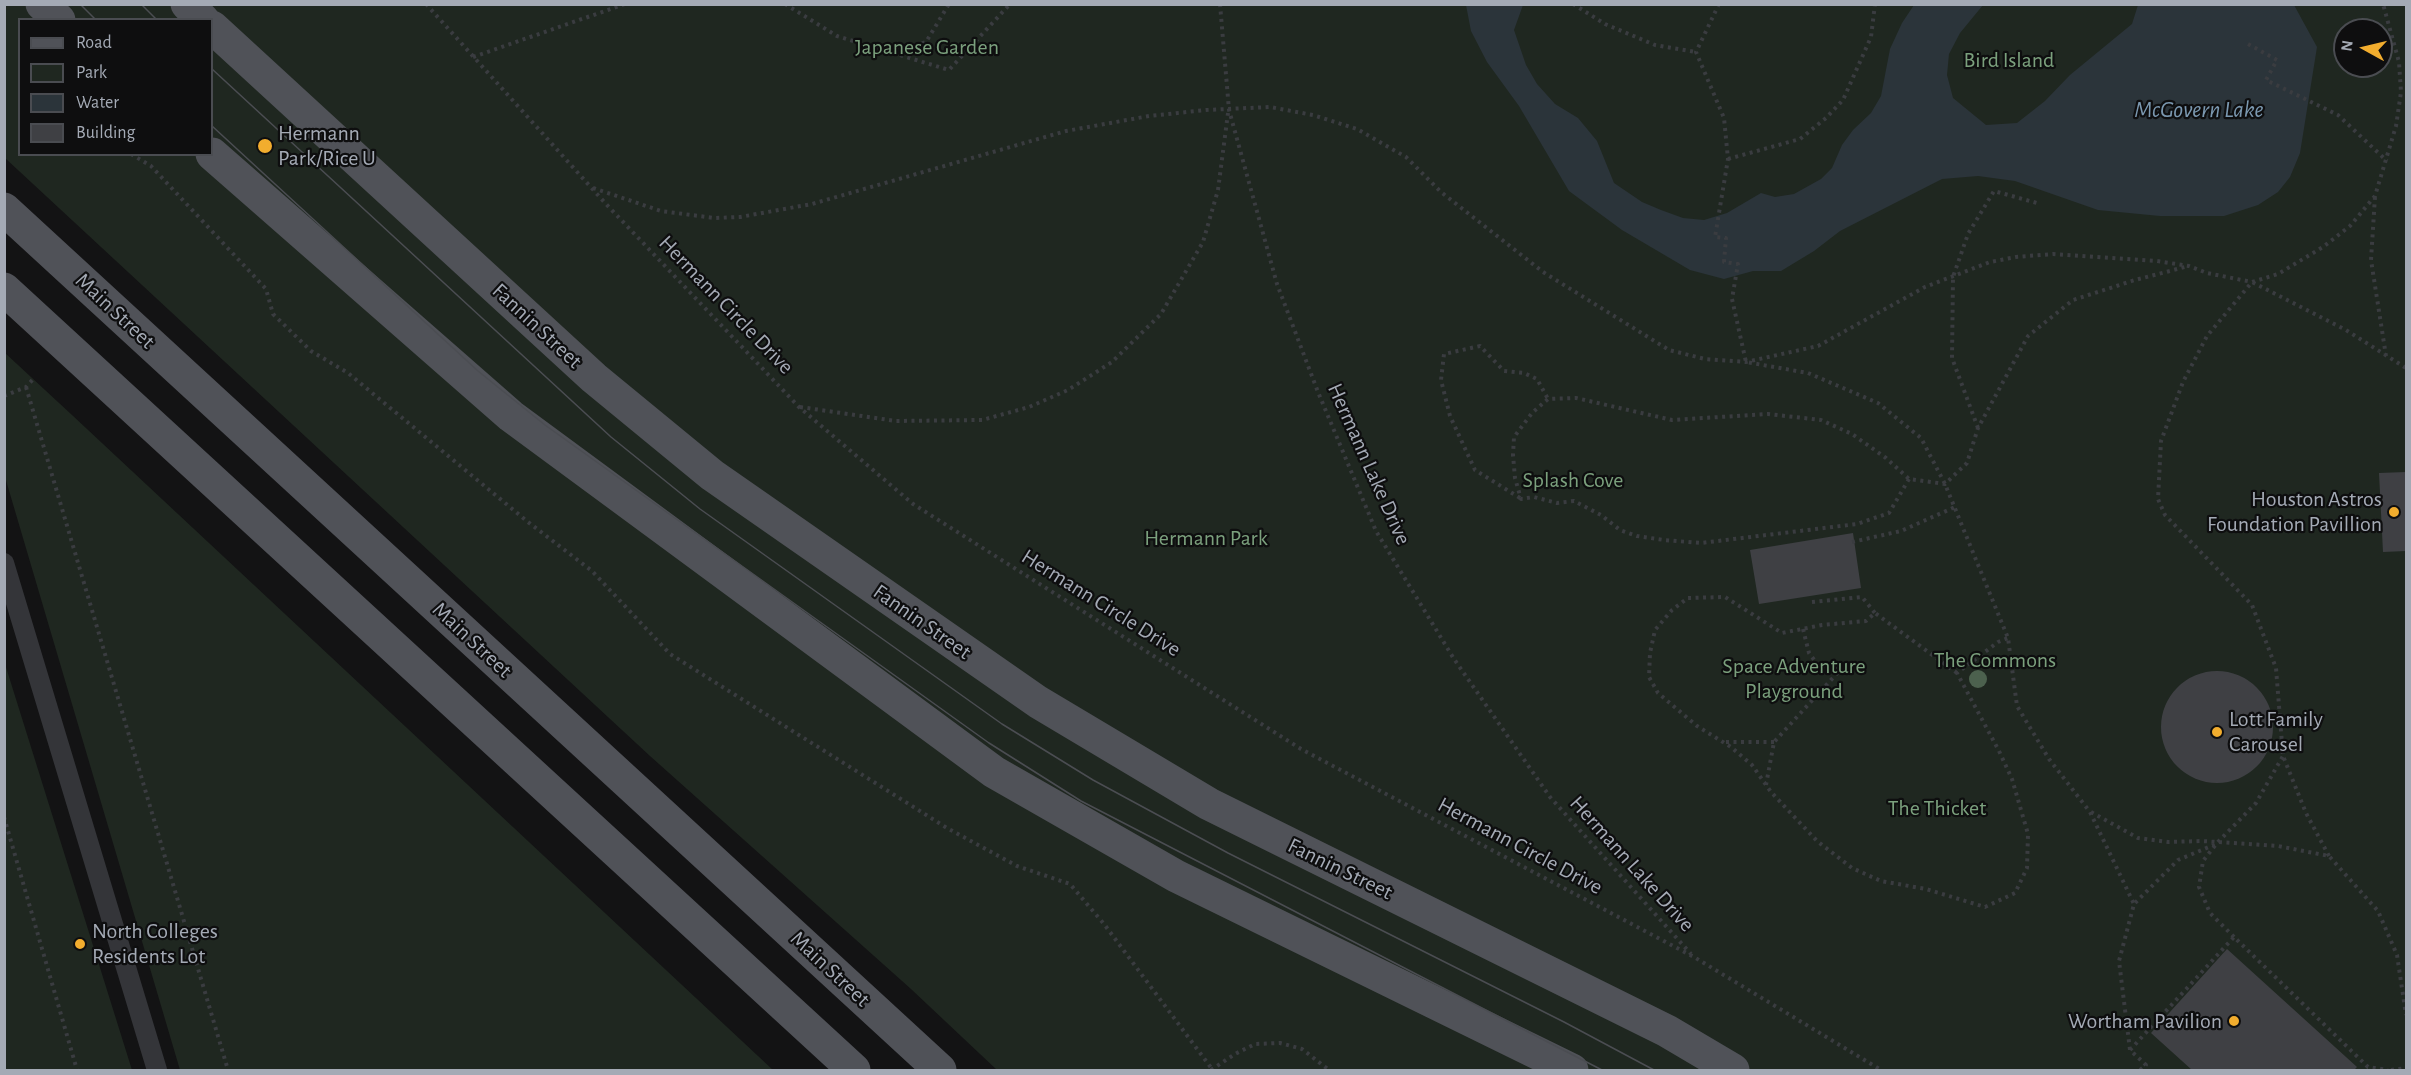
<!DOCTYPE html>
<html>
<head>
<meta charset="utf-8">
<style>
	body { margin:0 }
	#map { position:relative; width:2411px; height:1075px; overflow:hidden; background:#131314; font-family:"Alegreya Sans",sans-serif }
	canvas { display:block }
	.frame { position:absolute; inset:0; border:6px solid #a4aab5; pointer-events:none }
	.legend { position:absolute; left:18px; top:18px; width:195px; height:138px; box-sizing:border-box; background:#0e0e0f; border:2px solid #4a4c51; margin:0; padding:8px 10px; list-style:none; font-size:18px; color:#a4aab5 }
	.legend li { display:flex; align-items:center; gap:12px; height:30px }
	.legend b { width:30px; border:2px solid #4a4c51 }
	.north { position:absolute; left:2333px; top:18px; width:60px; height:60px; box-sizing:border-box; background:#0e0e0f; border:2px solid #4a4c51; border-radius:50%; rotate:278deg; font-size:16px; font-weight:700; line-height:24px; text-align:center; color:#a4aab5 }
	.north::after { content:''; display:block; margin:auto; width:21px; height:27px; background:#f2ad2e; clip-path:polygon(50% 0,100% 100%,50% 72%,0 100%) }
</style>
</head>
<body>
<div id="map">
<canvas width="2411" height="1075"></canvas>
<div class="frame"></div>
<ul class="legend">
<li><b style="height:8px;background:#505258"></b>Road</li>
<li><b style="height:16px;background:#1f2720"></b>Park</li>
<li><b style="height:16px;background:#2b343a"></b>Water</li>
<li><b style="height:16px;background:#3f4044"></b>Building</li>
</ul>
<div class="north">N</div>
</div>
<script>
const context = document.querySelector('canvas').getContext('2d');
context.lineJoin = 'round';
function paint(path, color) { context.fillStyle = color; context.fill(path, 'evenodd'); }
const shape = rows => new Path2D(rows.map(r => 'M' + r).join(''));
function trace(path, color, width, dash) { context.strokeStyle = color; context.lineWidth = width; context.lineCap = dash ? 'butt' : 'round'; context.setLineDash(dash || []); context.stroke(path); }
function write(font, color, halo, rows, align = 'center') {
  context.font = font + ' "Alegreya Sans",sans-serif'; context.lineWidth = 4.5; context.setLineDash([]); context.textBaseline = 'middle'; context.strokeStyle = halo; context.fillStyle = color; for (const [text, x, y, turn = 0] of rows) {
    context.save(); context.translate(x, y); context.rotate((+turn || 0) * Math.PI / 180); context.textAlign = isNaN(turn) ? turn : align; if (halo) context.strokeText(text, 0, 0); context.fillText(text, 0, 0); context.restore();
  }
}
paint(shape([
	[4,5,2406,5,2406,1070,997,1070,911,989,650,756,5,158],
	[20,20,212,20,212,154,20,154],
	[2345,30,2381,30,2381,66,2345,66],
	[4,352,72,415,773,1070,180,1070,5,477],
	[5,664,132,1070,5,1070]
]), '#1f2720');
paint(shape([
	[1466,5,1523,5,1514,30,1526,65,1537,84,1555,104,1578,118,1597,141,1614,183,1642,202,1661,210,1683,218,1704,220,1727,213,1761,193,1775,197,1794,194,1821,179,1832,168,1842,145,1853,130,1871,113,1881,96,1890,49,1902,23,1914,5,1983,5,1960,33,1949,54,1947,75,1953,98,1986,125,2017,123,2045,101,2070,75,2132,24,2138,5,2294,5,2317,47,2300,153,2290,177,2278,192,2258,205,2224,216,2160,216,2098,210,2015,181,1978,176,1942,179,1840,231,1814,251,1781,271,1753,271,1724,279,1690,270,1622,230,1569,191,1519,106,1487,62,1471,31]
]), '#2b343a');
paint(shape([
	[2406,472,2406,551,2383,552,2379,473],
	[1853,533,1861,588,1759,604,1750,550],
	'2161 727a56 56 0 1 1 112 0a56 56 0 1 1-112 0Z',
	[2227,949,2357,1067,2354,1070,2192,1070,2151,1033]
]), '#3f4044');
trace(shape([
	[426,4,606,204,799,407,913,504,1301,749,1694,957,1881,1070],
	[785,4,837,36,892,53,926,42,949,4],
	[1220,4,1229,110,1277,284,1318,392,1376,531,1454,659,1550,797,1691,954],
	[1573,4,1605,24,1655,45,1696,52],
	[1719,4,1696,52,1724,118,1728,159,1715,237,1726,238,1724,262,1738,264,1732,299,1746,362,1808,373,1878,403,1921,438,1945,484,2008,638,2017,706,2049,759,2090,812,2134,904],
	[2248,44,2277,60,2266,80,2338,115,2387,161],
	[893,53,949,70,1010,4],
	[473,57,625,4],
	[131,154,151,166,266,289,273,314,311,351,348,373,528,522,592,571,670,654,947,828,1017,866,1070,884,1104,924,1212,1069],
	[1728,159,1800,139,1826,118,1843,100,1871,37,1875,4],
	[593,188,661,211,714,218,740,217,812,204,1066,131,1149,116,1206,110,1270,107,1313,115,1357,129,1406,157,1441,192,1543,272,1669,350,1705,359,1746,362,1818,346,1925,287,1990,262,2016,257,2053,254,2157,261,2189,266,2207,273,2252,282,2278,274,2323,247,2350,226,2375,196,2396,126,2401,92,2399,62,2383,4],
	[2375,197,2371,260,2386,356],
	[26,387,228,1070],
	[4,396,26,387,35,377],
	[800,407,896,421,982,420,1029,407,1068,390,1112,362,1161,314,1203,242,1218,190,1228,113],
	[1978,428,1952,358,1953,277,1968,234,1994,191,2037,203],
	[1909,479,1889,513,1857,524,1701,543,1664,540,1637,536,1620,530,1601,515,1574,501,1557,503,1534,497,1521,499,1515,478,1513,455,1514,437,1532,413,1548,399,1576,398,1672,420,1768,414,1821,420,1852,434,1886,458,1909,479,1945,484,1967,463,1978,428,2028,336,2073,300,2135,280,2185,267],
	[1520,498,1475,470,1450,416,1441,380,1444,354,1480,346,1504,371,1524,373,1537,379,1548,399],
	[1852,542,1901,531,1955,507],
	[1812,602,1862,597,1875,613],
	[1803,629,1809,653,1821,669,1840,669],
	[1957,673,1875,613,1866,621,1822,625,1782,633,1725,597,1688,598,1672,610,1655,630,1650,653,1649,677,1658,693,1697,726,1731,747,1752,765,1771,792,1817,841,1852,868,1881,881,1926,889,1985,907,2015,893,2027,868,2028,834,2012,779,1999,751,1957,673,1998,642,2008,638],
	[1726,742,1774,742],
	[1766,785,1774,742,1841,669],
	[2091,812,2138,838,2168,842,2202,841,2278,846,2329,856,2378,911,2397,955,2406,1015],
	[4,817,77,1070],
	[2329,856,2306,813,2283,756,2276,668,2252,605,2165,515,2158,499,2161,441,2183,382,2207,336,2252,282,2346,330,2406,368],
	[2234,937,2210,913,2199,887,2203,861,2217,843,2256,803,2283,756],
	[2130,1050,2234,937,2368,1067,2388,1070],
	[1211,1070,1235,1054,1255,1044,1280,1043,1302,1049,1329,1070],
	[2140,1070,2146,1065,2130,1050,2119,961,2134,904,2178,860,2216,844],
	[2391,1070,2406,1068]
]), '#3a3c40', 4, [3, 4.5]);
trace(shape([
	[4,563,157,1070]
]), '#343539', 20);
trace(shape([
	[42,4,59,20],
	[187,4,203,20],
	[212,27,594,378,712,475,1038,702,1209,804,1667,1031,1733,1070],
	[212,154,511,416,994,772,1176,876,1572,1070],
	[4,209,940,1070],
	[4,289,854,1070]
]), '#505258', 33);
trace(shape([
	[80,4,96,20],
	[141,4,157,20],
	[212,69,611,437,700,509,1002,724,1093,780,1228,853,1564,1022,1654,1070],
	[212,126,478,371,545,425,989,743,1081,801,1602,1070]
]), '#4b4d52', 1.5);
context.fillStyle = '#4c614e';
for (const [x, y] of [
	[1978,679]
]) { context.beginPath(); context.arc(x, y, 9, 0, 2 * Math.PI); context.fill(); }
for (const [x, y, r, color] of [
	[265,146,8,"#f2ad2e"],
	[2394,512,6,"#f2ad2e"],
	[2217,732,6,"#f2ad2e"],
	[80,944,6,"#f2ad2e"],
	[2234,1021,6,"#f2ad2e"]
]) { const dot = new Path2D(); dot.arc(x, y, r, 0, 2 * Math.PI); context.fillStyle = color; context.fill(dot); trace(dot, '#0e0e0f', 2); }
write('22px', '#7ba07d', '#0e0e0f', [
	["Japanese Garden",927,47],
	["Bird Island",2009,60],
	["Splash Cove",1573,480],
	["Hermann Park",1206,538],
	["The Commons",1995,660],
	["Space Adventure",1794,666],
	["Playground",1794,691],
	["The Thicket",1937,808]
]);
write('22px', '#a4aab5', '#0e0e0f', [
	["Hermann",278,133],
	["Park/Rice U",278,158],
	["Houston Astros",2382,499,"right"],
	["Foundation Pavillion",2382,524,"right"],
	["Lott Family",2229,719],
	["Carousel",2229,744],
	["North Colleges",92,931],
	["Residents Lot",92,956],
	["Wortham Pavilion",2222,1021,"right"]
], 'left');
write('22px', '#a4aab5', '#0e0e0f', [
	["Hermann Circle Drive",726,305,46],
	["Main Street",115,311,43],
	["Fannin Street",537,326,43],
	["Hermann Lake Drive",1369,464,66],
	["Hermann Circle Drive",1101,603,32],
	["Fannin Street",922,622,35],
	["Main Street",472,640,43],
	["Hermann Circle Drive",1520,846,28],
	["Hermann Lake Drive",1632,864,48],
	["Fannin Street",1340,869,26],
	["Main Street",830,969,43]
]);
write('italic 24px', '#7b98b0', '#0e0e0f', [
	["McGovern Lake",2199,110]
]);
</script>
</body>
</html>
